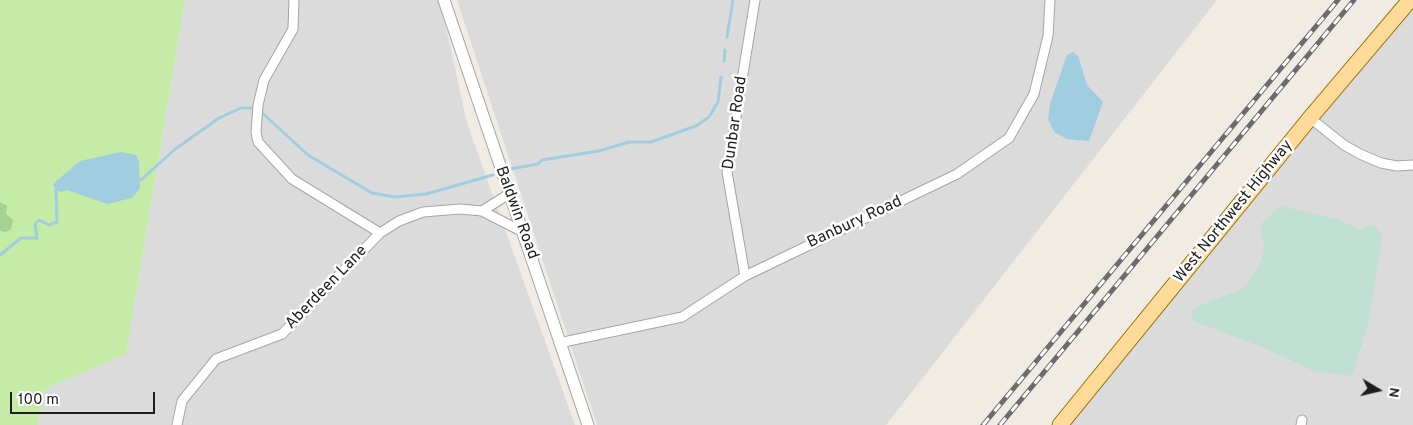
<!DOCTYPE html>
<html>
<head>
<meta charset="utf-8">
<style>
	body { margin:0 }
	#map { position:relative; width:1413px; height:425px; overflow:hidden; background:#f0ece3; font-family:Overpass,sans-serif }
	canvas { display:block }
	.north { position:absolute; left:1353px; top:365px; width:50px; height:50px; -webkit-text-stroke:4px #fff; paint-order:stroke; rotate:99deg; font-size:14px; font-weight:700; line-height:20px; text-align:center; color:#1e1e1e }
	.north::after { content:''; display:block; margin:auto; width:18px; height:22px; background:#1e1e1e; clip-path:polygon(50% 0,100% 100%,50% 72%,0 100%) }
	.scale { position:absolute; left:10px; top:392px; width:145px; height:22px; box-sizing:border-box; border:2px solid #1e1e1e; border-top:0; padding-left:6px; font-size:15px; line-height:18px; white-space:nowrap; color:#1e1e1e; -webkit-text-stroke:4px #fff; paint-order:stroke }
</style>
</head>
<body>
<div id="map">
<canvas width="1413" height="425"></canvas>
<div class="north">N</div>
<div class="scale">100 m</div>
</div>
<script>
const context = document.querySelector('canvas').getContext('2d');
context.lineJoin = 'round';
function paint(path, color) { context.fillStyle = color; context.fill(path, 'evenodd'); }
const shape = rows => new Path2D(rows.map(r => 'M' + r).join(''));
function trace(path, color, width, dash) { context.strokeStyle = color; context.lineWidth = width; context.lineCap = dash ? 'butt' : 'round'; context.setLineDash(dash || []); context.stroke(path); }
function write(font, color, halo, rows, align = 'center') {
  context.font = font + ' Overpass,sans-serif'; context.lineWidth = 5; context.setLineDash([]); context.textBaseline = 'middle'; context.strokeStyle = halo; context.fillStyle = color; for (const [text, x, y, turn = 0] of rows) {
    context.save(); context.translate(x, y); context.rotate((+turn || 0) * Math.PI / 180); context.textAlign = isNaN(turn) ? turn : align; if (halo) context.strokeText(text, 0, 0); context.fillText(text, 0, 0); context.restore();
  }
}
paint(shape([
	[185,0,440,0,467,123,575,425,37,425,45,389,126,353],
	[457,0,1217,0,886,425,597,425],
	[1413,0,1413,425,1060,425]
]), '#dcdbdb');
paint(shape([
	[0,0,185,0,126,354,45,389,37,425,0,425]
]), '#c4eca6');
paint(shape([
	[0,202,7,206,6,214,13,220,11,229,6,232,0,231]
]), '#a3d196');
paint(shape([
	[1281,206,1336,219,1360,229,1374,224,1382,236,1369,320,1352,376,1314,371,1262,347,1191,320,1194,308,1242,289,1254,274,1261,261,1264,246,1260,225]
]), '#bfdfd2');
paint(shape([
	[1073,52,1078,56,1087,85,1103,102,1089,141,1067,139,1054,132,1048,119,1050,104,1067,55],
	[121,152,136,155,139,161,140,188,132,198,107,204,67,190,62,192,56,190,53,184,80,161]
]), '#a1cde0');
trace(shape([
	[727,37,733,0],
	[724,61,725,50],
	[260,111,308,155,372,193,395,197,426,194,493,175],
	[510,169,538,164,542,160,599,151,629,142,651,142,696,126,709,117,718,102,721,77],
	[141,180,174,150,219,118,241,108,253,108],
	[0,255,21,238,37,238,35,224,39,220,49,225,57,222,56,190]
]), '#a1cde0', 3);
const minor = shape([
	[294,0,293,29,264,80,258,105,256,132,258,142,292,179,380,233],
	[1310,118,1344,145,1360,154,1381,163,1397,166,1413,165],
	[482,211,509,194],
	[745,276,727,172,755,0],
	[559,343,682,317,745,276,957,174,1009,138,1034,94,1048,36,1050,0],
	[177,425,182,401,216,359,282,334,380,233,399,221,423,212,460,209,482,211,523,232],
	[1301,425,1302,420]
]);
const tertiary = shape([
	[444,0,588,425]
]);
const primary = shape([
	[1060,425,1310,118,1410,0]
]);
trace(minor, '#a5a5a5', 11);
trace(tertiary, '#a5a5a5', 13);
trace(primary, '#987100', 17);
trace(minor, '#fff', 9);
trace(tertiary, '#fff', 11);
trace(primary, '#ffda99', 15);
const rail = shape([
	[983,425,1338,0],
	[1000,425,1354,0]
]);
trace(rail, '#6c6c6c', 5);
trace(rail, '#fff', 3, [9]);
write('16px', '#1e1e1e', '#fff', [
	["Dunbar Road",736,123,-82],
	["West Northwest Highway",1234,212,-51],
	["Baldwin Road",516,213,70],
	["Banbury Road",855,223,-25],
	["Aberdeen Lane",327,288,-46]
]);
</script>
</body>
</html>
